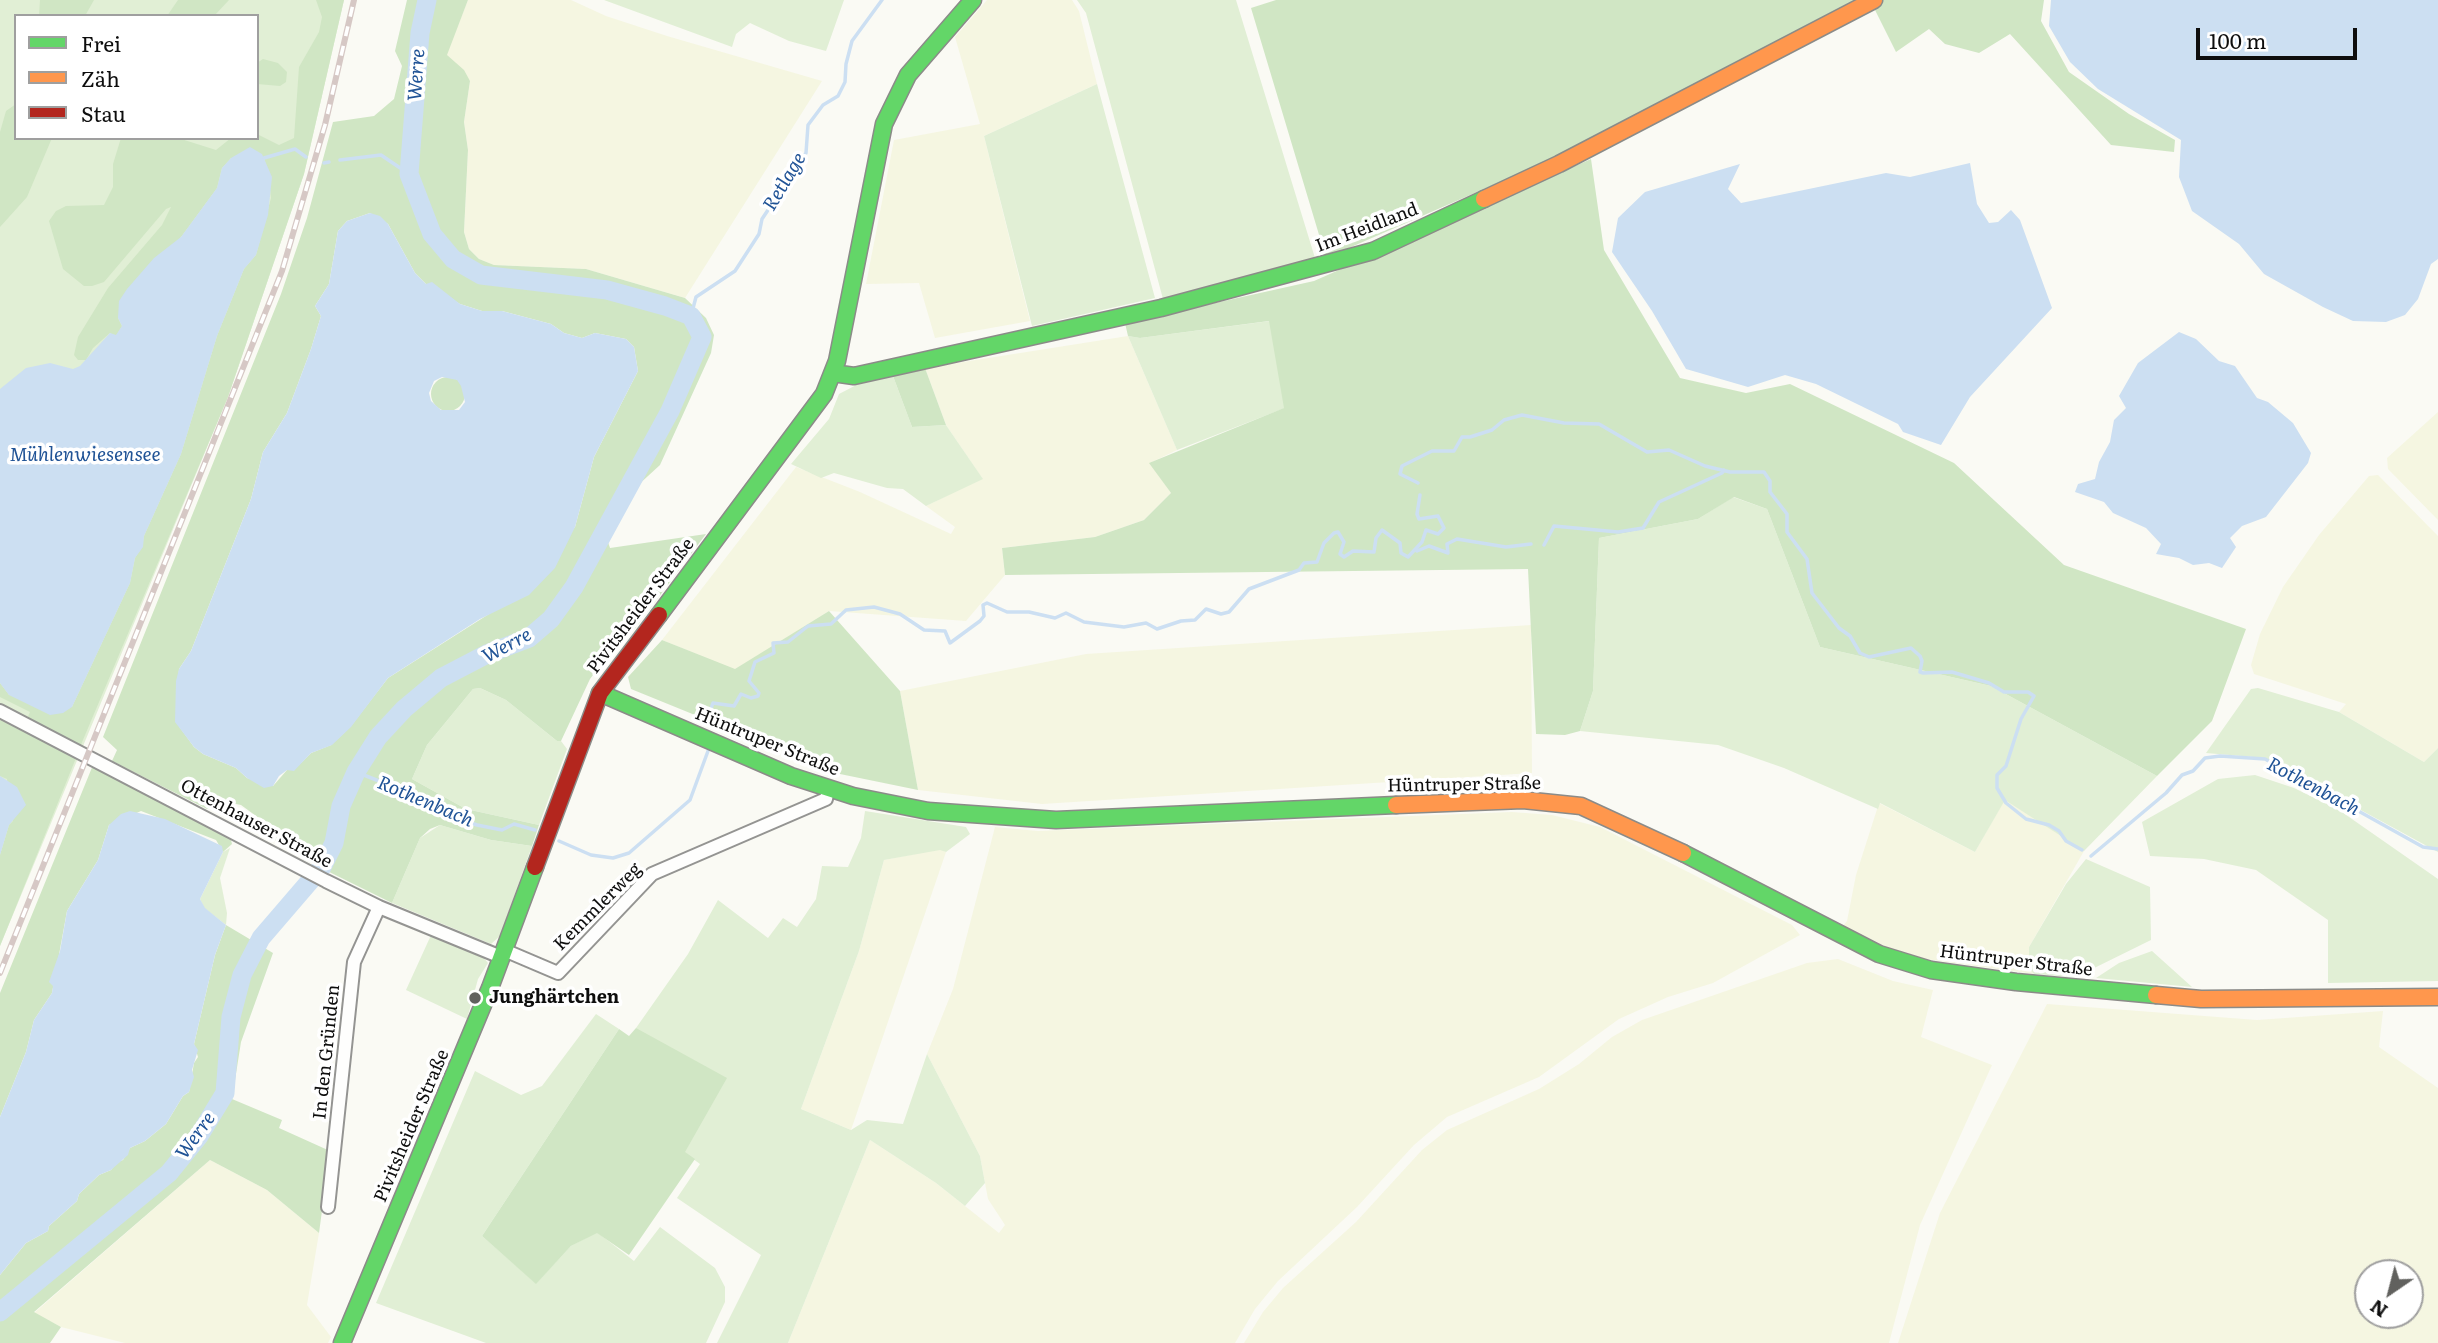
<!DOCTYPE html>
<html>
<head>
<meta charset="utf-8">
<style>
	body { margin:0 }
	#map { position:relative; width:2438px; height:1343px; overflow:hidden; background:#fafaf4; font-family:Literata,serif }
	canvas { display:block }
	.legend { position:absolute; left:14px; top:14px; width:245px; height:126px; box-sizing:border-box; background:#fff; border:2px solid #9f9f9f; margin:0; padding:9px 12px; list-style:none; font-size:21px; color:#0e0e0e }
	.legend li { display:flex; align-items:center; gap:14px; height:35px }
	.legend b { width:35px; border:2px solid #9f9f9f }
	.north { position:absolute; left:2354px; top:1259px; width:70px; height:70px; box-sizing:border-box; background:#fff; border:2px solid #9f9f9f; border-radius:50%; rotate:215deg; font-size:19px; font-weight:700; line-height:28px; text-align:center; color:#0e0e0e }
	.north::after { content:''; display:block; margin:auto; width:24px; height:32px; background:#61615e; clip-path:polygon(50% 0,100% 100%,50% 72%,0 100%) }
	.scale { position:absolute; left:2196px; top:28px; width:161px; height:32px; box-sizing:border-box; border:4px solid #0e0e0e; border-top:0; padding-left:9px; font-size:21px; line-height:24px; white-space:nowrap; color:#0e0e0e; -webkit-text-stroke:5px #fff; paint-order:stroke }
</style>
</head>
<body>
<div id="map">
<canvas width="2438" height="1343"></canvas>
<ul class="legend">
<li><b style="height:9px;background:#63d668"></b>Frei</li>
<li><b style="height:9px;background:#ff974d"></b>Zäh</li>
<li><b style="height:9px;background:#b3261e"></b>Stau</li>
</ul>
<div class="north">N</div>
<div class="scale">100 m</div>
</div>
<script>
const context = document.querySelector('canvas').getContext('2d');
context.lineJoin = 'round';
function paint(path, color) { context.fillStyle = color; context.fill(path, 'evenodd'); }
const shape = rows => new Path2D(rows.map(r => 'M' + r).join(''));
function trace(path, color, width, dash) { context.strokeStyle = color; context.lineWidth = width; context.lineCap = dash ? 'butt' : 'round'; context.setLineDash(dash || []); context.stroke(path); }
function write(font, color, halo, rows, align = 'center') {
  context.font = font + ' Literata,serif'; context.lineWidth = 7; context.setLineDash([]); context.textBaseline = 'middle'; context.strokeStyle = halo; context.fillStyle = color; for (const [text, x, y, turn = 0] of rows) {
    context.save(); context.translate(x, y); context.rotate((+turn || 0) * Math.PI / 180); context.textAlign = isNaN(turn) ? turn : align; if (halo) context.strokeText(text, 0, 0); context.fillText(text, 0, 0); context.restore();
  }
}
paint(shape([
	[468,0,571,0,606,16,667,36,822,81,685,298,586,269,494,265,479,259,469,249,464,232,468,150,464,122,470,81,446,55],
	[987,0,1072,0,1079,11,1097,84,984,136,1030,321,935,338,919,283,866,284,894,140,980,124,955,37],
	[1128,336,1177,450,1150,463,1171,493,1144,520,1095,537,1002,548,1005,575,966,621,829,611,735,670,662,640,796,467,860,492,951,534,955,527,926,506,982,478,946,425,925,368],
	[2438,412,2438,520,2388,469,2387,458],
	[2378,475,2438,536,2438,748,2424,762,2339,712,2346,704,2254,674,2251,665,2260,634,2283,587,2319,535,2369,476],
	[1531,625,1532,773,1042,804,918,790,900,691,1086,654],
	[2005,799,2084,851,2029,947,2029,968,2034,974,1926,959,1889,948,1843,926,1847,921,1856,875,1879,803,1975,852],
	[1512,812,1552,815,1600,827,1792,925,1800,935,1713,983,1668,997,1619,1019,1539,1077,1447,1117,1414,1145,1357,1207,1278,1281,1255,1309,1235,1343,788,1343,870,1140,936,1183,999,1233,1005,1225,988,1199,980,1156,927,1054,953,989,995,827,1038,831],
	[940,849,946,852,851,1130,801,1109,859,951,884,860],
	[1838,959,1893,981,1933,990,1921,1037,1992,1065,1920,1225,1889,1343,1244,1343,1263,1312,1283,1288,1356,1222,1422,1150,1447,1130,1539,1089,1579,1064,1612,1037,1642,1020,1807,963],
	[2047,1004,2257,1020,2383,1011,2379,1047,2438,1088,2438,1343,1898,1343,1940,1213],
	[2368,1273,2410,1273,2410,1315,2368,1315],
	[210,1160,267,1190,319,1233,307,1305,331,1337,328,1343,125,1343,61,1327,34,1313]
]), '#f5f6e1');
paint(shape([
	[0,0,344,0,304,174,228,397,0,946],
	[16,16,257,16,257,138,16,138],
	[604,0,844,0,826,51,789,41,750,23,736,34,732,47],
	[1077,0,1236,0,1315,258,1163,299,1086,13],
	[1097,84,1155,298,1032,326,984,136],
	[1270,321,1285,408,1177,450,1128,336,1140,338],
	[893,376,912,427,946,425,983,479,926,506,903,489,887,488,834,473,821,478,791,464,829,419,839,394,866,380],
	[1733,497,1767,509,1820,647,1991,686,2157,776,2084,851,2005,800,1975,852,1880,803,1878,809,1784,768,1718,745,1580,731,1593,691,1599,538,1698,519],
	[480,688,506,700,557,741,561,741,567,749,539,825,466,809,412,779,427,745,473,689],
	[2258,688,2339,712,2424,762,2438,748,2438,852,2265,758,2206,753,2251,689],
	[2255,775,2294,788,2339,810,2438,879,2438,981,2328,983,2328,920,2256,870,2204,859,2150,856,2142,822,2218,779],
	[865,811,966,827,970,834,946,852,940,850,884,860,859,951,801,1109,851,1130,867,1120,903,1124,927,1054,980,1156,985,1183,965,1206,936,1183,870,1140,788,1343,717,1343,761,1255,677,1198,700,1164,685,1153,636,1028,688,954,718,900,768,938,783,918,797,927,816,899,822,866,848,867,861,838],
	[440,825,491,840,532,846,500,936,491,944,392,903,420,838],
	[230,848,220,878,227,913,226,925,204,908,200,899,223,852],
	[2086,859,2150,887,2151,940,2076,977,2034,974,2029,968,2029,947,2066,884],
	[432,933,482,956,488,963,478,979,467,1019,406,990],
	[2152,951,2192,987,2096,978,2119,963],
	[596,1014,619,1029,482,1236,536,1283,571,1246,597,1232,634,1261,660,1227,715,1268,725,1287,725,1302,706,1343,486,1343,376,1303,475,1071,521,1095,542,1086]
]), '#e1efd5');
paint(shape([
	[40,0,94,0,85,16,39,16],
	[178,0,229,0,214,16,167,16],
	[316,0,344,0,304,174,228,397,80,747,26,721,30,712,0,697,0,683,9,695,72,707,130,583,135,558,142,547,144,536,181,454,217,336,244,269,256,255,271,198,268,171,264,158,231,158,222,168,217,188,181,237,121,305,118,318,122,326,116,336,110,333,93,348,86,360,78,360,74,355,78,337,108,288,162,225,171,207,166,209,104,282,92,286,84,286,63,269,49,221,56,211,66,206,104,205,113,187,113,164,121,138,178,138,216,150,231,138,257,138,257,134,279,145,294,138,299,67,319,32,322,17],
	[407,0,468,0,447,55,464,70,470,81,464,122,468,150,464,232,469,249,479,259,494,265,586,269,685,298,706,318,714,335,711,353,660,465,636,487,608,542,610,548,706,534,630,635,619,640,590,679,561,741,557,741,506,700,480,688,473,689,427,745,412,779,466,809,539,825,532,846,491,840,440,825,430,829,420,838,392,903,303,859,298,853,272,839,263,821,241,805,226,802,207,809,112,761,117,750,103,737,281,294,307,218,333,122,374,116,394,99,402,66,395,51],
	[370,213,388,224,415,273,426,284,460,304,482,311,502,311,551,324,564,333,582,338,595,333,626,339,634,347,638,371,594,457,575,527,500,607,388,678,350,727,331,745,311,753,294,770,287,770,273,786,247,778,236,768,203,754,194,747,176,722,179,669,191,651,251,499,263,452,287,413,311,349,321,316,315,306,329,284,338,231,347,221],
	[1276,0,1856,0,1557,157,1326,258,1251,8],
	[1870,0,2044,0,2041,21,2069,72,2129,114,2175,140,2174,152,2111,145,2010,34,1979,53,1945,44,1929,29,1896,52],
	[263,59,278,63,287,72,286,82,280,86,257,84,257,63],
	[16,104,16,138,52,138,27,197,0,227,0,132,6,111],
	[1591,159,1604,250,1680,378,1746,393,1790,384,1954,463,2064,565,2246,629,2212,721,2157,776,1991,686,1820,647,1767,509,1734,497,1698,519,1599,538,1593,691,1580,731,1565,735,1536,734,1528,569,1005,575,1002,548,1095,537,1144,520,1171,493,1149,463,1284,408,1269,321,1140,338,1128,336,1125,323,1314,281],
	[925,368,946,425,912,427,893,376],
	'431 394a17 17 0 1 1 34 0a17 17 0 1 1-34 0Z',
	[829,611,900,691,918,790,840,774,631,689,628,677,662,640,735,669],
	[0,720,76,758,0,946,0,855,9,825,13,821,7,779,0,776],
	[93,765,230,836,232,844,223,852,216,840,141,811,109,825,98,860,67,911,52,993,34,1020,26,1052,0,1117,0,993],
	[226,925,273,953,241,1042,232,1099,282,1120,279,1128,330,1151,319,1233,267,1190,210,1160,34,1312,61,1327,50,1343,0,1343,0,1275,26,1243,48,1231,49,1226,77,1201,79,1194,99,1175,111,1170,117,1162,123,1160,130,1148,145,1141,166,1124,183,1096,189,1092,194,1063,198,1057,194,1044,215,955],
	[636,1028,727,1078,685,1152,695,1159,629,1255,597,1233,571,1246,536,1284,482,1236,619,1029,629,1036]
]), '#d0e6c4');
paint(shape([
	[2051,0,2438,0,2438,259,2431,264,2418,299,2405,315,2386,322,2353,321,2323,307,2264,274,2239,244,2192,211,2179,177,2181,140,2098,89,2070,62,2049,26],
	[250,147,262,154,272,177,268,215,256,255,244,269,217,336,181,454,144,536,143,547,135,558,130,583,72,707,63,713,50,715,9,695,0,683,0,389,26,368,50,363,73,369,80,366,110,333,116,335,122,326,118,318,119,301,127,289,154,258,181,237,217,188,222,168,231,158],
	[1970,163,1977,204,1989,223,1998,222,2011,210,2020,220,2052,308,1970,397,1941,445,1903,432,1898,424,1816,384,1785,375,1748,387,1686,369,1652,311,1612,252,1618,218,1645,192,1740,164,1728,189,1741,203,1886,173,1910,177],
	[370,213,380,216,388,224,415,273,426,284,432,282,460,304,482,311,502,311,551,324,564,333,582,338,595,333,626,339,634,347,638,371,594,457,575,527,555,568,529,595,480,619,388,678,351,727,332,745,311,753,294,771,287,770,279,776,273,786,264,788,247,778,236,768,203,754,194,747,175,722,176,681,179,669,191,651,251,499,263,452,287,413,311,349,321,316,315,306,329,284,338,231,347,221],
	[442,377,457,380,461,386,465,402,459,410,441,410,431,401,429,393,434,381],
	[2179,332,2196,339,2219,361,2235,366,2257,398,2268,402,2293,423,2311,453,2308,463,2266,517,2242,526,2230,538,2236,547,2222,568,2209,563,2193,565,2179,558,2156,554,2161,544,2146,528,2113,513,2104,502,2075,492,2078,484,2095,479,2099,462,2110,442,2114,420,2126,408,2119,396,2138,363],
	[0,776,17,787,26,805,9,825,0,855],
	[130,811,165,819,222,846,223,852,200,899,205,908,226,925,215,955,194,1044,198,1050,192,1070,194,1077,189,1092,183,1096,166,1124,145,1141,130,1148,128,1155,111,1170,99,1175,79,1194,77,1201,49,1226,48,1231,26,1243,0,1275,0,1117,26,1052,34,1020,52,993,53,986,49,982,60,951,67,911,98,860,109,825,121,814]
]), '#ccdff2');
trace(shape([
	[264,158,295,149,306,157],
	[340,160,381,155,409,174],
	[324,163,329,162],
	[691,316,696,297,735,271,759,234,762,219,806,153,808,125,823,105,838,96,845,82,846,64,852,41,882,0],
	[1418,483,1400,474,1402,466,1432,451,1454,451,1462,437,1470,437,1492,430,1504,420,1522,415,1564,423,1599,424,1647,452,1669,450,1705,466,1730,472,1764,472,1770,481,1770,492,1787,514,1787,532,1807,559,1812,593,1839,628,1850,636,1860,653,1869,657,1911,648,1920,656,1922,661,1920,672,1923,673,1952,672,1989,683,2004,692,2028,692,2034,696,2021,719,2006,766,1997,775,1997,788,2006,803,2026,819,2049,825,2059,831,2066,841,2082,850],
	[1544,545,1554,526,1618,532,1643,528,1659,502,1722,473,1724,470],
	[1417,551,1429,546,1448,553,1447,544,1457,539,1506,547,1531,544],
	[716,727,719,721,710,711,713,703,734,706,741,694,751,698,758,696,759,693,749,681,755,662,774,653,773,643,788,642,808,626,831,624,846,610,874,607,900,614,924,630,945,631,950,643,980,621,984,616,983,605,987,603,1007,612,1029,612,1055,618,1066,613,1084,622,1124,627,1146,623,1157,629,1181,621,1195,620,1206,609,1221,614,1229,612,1249,589,1299,570,1304,563,1317,562,1324,543,1334,533,1338,532,1344,542,1340,554,1344,557,1353,551,1374,552,1376,538,1382,530,1400,543,1401,553,1408,557,1422,542,1426,530,1438,534,1444,528,1438,516,1419,519,1417,514,1420,495],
	[356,772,379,781,401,796,441,808,451,816,477,825,502,830,514,824,535,830],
	[559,841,591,855,613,858,629,853,690,800,708,751],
	[2091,856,2166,793,2182,775,2193,771,2205,758,2220,756,2265,759,2423,847,2438,849]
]), '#ccdff2', 3.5);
trace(shape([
	[0,1312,169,1173,199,1136,225,1093,231,1017,242,975,261,938,322,867,334,843,341,806,356,772,378,737,404,709,441,678,487,654,529,638,551,619,574,587,670,411,702,337,691,316,665,306,607,290,481,275,453,259,432,234,409,174,420,33,427,0]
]), '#ccdff2', 19);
const street = shape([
	[0,711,326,881,379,907,501,957],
	[504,950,558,973,652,874,826,799,828,789],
	[328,1207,354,962,379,907]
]);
const fast = shape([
	[833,373,854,376,1161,308,1373,251,1484,199],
	[659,615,824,394,837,361,884,124,908,75,973,0],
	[600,693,791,776,853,796,928,811,1056,820,1396,805],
	[1683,853,1879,954,1931,970,2016,982,2156,995],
	[342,1343,490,988,535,867]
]);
const slow = shape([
	[1484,199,1559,164,1874,0],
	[1396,805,1523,800,1581,806,1683,853],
	[2156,995,2201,999,2438,997]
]);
const jam = shape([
	[535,867,600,693,659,615]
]);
trace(street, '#949492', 16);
trace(fast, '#8b8b88', 19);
trace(slow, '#8b8b88', 19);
trace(jam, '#8b8b88', 19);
trace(street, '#fefefd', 12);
trace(fast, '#63d668', 16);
trace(slow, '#ff974d', 16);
trace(jam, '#b3261e', 16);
const rail = shape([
	[0,973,282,271,325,125,354,0]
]);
trace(rail, '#d6c8c5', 6);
trace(rail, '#fff', 3.5, [10]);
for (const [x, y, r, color] of [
	[475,998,7,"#61615e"]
]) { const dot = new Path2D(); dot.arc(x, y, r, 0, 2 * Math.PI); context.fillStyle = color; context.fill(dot); trace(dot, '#fff', 2.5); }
write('18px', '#0e0e0e', '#fff', [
	["Im Heidland",1367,228,-21],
	["Pivitsheider Straße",641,606,-53],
	["Hüntruper Straße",767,742,22],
	["Hüntruper Straße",1464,785,-1],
	["Ottenhauser Straße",256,824,28],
	["Kemmlerweg",598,907,-45],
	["Hüntruper Straße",2016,961,7],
	["In den Gründen",327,1052,-84],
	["Pivitsheider Straße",412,1126,-67]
]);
write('bold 18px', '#0e0e0e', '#fff', [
	["Junghärtchen",489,998]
], 'left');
write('italic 19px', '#205396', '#fff', [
	["Werre",417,75,-86],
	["Retlage",785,182,-59],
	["Mühlenwiesensee",85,455],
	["Werre",507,646,-28],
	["Rothenbach",2313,787,28],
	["Rothenbach",425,802,23],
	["Werre",196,1136,-54]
]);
</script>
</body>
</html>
